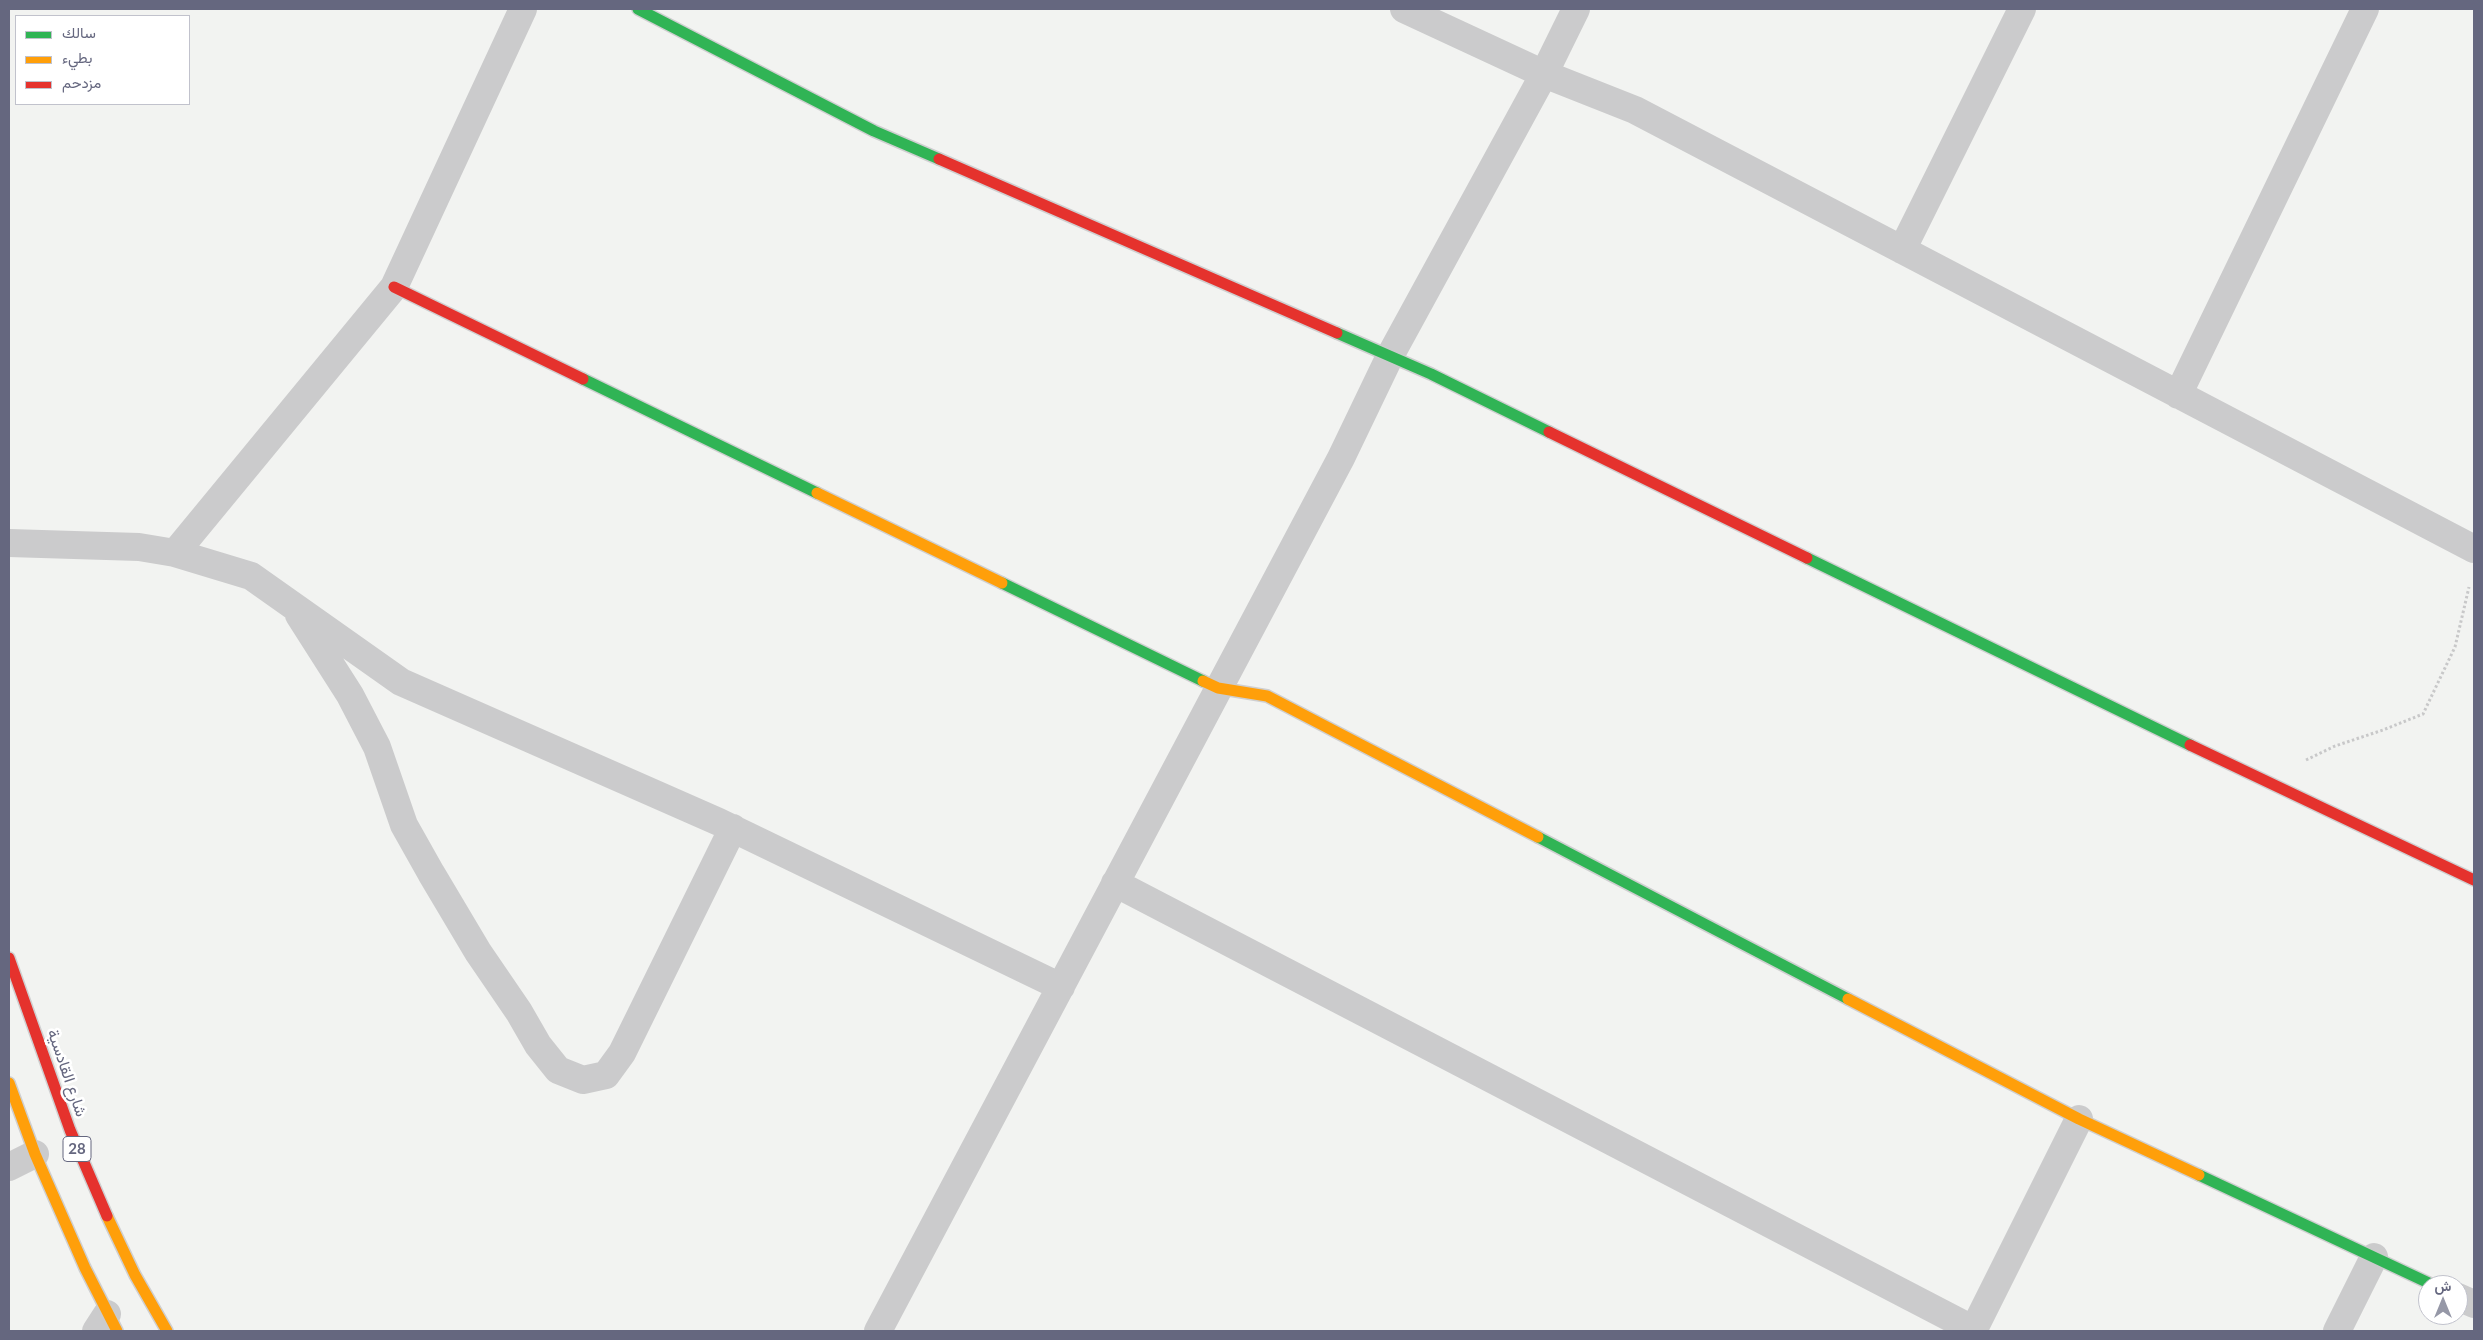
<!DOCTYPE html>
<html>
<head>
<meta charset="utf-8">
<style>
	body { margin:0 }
	#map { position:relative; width:2483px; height:1340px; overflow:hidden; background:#f2f3f1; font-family:Lato,Vazirmatn,sans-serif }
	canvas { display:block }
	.frame { position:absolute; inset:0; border:10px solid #65677f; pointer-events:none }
	.legend { position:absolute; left:15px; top:15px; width:175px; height:90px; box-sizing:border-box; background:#fff; border:1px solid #c1c2cc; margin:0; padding:6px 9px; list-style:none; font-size:15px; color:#65677f }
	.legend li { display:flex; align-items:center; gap:10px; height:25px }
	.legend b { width:25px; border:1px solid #c1c2cc }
	.north { position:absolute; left:2418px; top:1275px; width:50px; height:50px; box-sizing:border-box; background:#fff; border:1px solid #c1c2cc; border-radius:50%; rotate:0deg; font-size:14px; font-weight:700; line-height:20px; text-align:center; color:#65677f }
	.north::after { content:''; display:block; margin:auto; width:18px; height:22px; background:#9698a7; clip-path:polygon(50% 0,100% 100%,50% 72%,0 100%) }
</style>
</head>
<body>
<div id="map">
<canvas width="2483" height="1340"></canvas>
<div class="frame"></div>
<ul class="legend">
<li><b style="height:6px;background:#30b455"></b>سالك</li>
<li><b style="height:6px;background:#ff9f0a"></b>بطيء</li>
<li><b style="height:6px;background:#e5322d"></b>مزدحم</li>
</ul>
<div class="north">ش</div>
</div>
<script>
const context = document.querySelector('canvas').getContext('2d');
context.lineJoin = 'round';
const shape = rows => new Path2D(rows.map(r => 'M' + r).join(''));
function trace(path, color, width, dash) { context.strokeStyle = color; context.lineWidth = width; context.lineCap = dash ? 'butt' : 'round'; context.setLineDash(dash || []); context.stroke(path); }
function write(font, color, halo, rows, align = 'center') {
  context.font = font + ' Lato,Vazirmatn,sans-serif'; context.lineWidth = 5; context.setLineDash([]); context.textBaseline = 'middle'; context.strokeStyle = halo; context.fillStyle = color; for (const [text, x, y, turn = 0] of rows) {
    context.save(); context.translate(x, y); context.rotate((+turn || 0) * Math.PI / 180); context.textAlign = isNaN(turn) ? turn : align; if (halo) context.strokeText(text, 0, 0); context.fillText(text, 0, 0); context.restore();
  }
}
const fast = shape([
	[638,9,874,131,939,159],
	[1337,333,1431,374,1549,432],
	[583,379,817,493],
	[1807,558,2190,745],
	[1002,583,1203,681],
	[1538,837,1848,999],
	[2199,1175,2433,1285]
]);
const slow = shape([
	[817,493,1002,583],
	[1203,681,1218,688,1267,696,1538,837],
	[1848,999,2079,1119,2199,1175],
	[9,1083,35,1154,85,1268,117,1331],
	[107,1216,135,1275,167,1331]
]);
const jam = shape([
	[939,159,1337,333],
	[394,287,583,379],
	[1549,432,1807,558],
	[2190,745,2474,880],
	[9,958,70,1130,107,1216]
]);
trace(fast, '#cfcfd0', 14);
trace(slow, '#cfcfd0', 14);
trace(jam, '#cfcfd0', 14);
trace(shape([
	[2306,760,2335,746,2383,730,2423,714,2455,647,2469,587]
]), '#c8c8c9', 3, [2.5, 2.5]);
trace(shape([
	[1404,9,1544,74,1635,110,2474,549],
	[1902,250,2022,9],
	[2178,395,2365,9],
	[9,543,139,547,175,553,251,576,401,682,719,822,1061,987],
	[175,553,394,287,523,9],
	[299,615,350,695,377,747,404,825,431,873,478,952,519,1012,538,1045,558,1070,583,1080,606,1075,622,1053,733,828],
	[1115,883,1974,1330],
	[9,1167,35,1154],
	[2458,1297,2474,1304],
	[96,1331,107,1314],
	[878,1331,1341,458,1390,356,1544,74,1576,9],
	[1973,1331,2079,1119],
	[2337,1331,2374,1257]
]), '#cbcbcc', 28);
trace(fast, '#30b455', 11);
trace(slow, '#ff9f0a', 11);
trace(jam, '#e5322d', 11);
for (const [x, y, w] of [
	[77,1149,28]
]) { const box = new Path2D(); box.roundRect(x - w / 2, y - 12.5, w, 25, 4); context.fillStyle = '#fff'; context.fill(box); trace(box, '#65677f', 1); }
write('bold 15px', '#65677f', null, [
	["28",77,1149]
]);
write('16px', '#65677f', '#fff', [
	["شارع القادسية",67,1073,71]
]);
</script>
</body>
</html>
